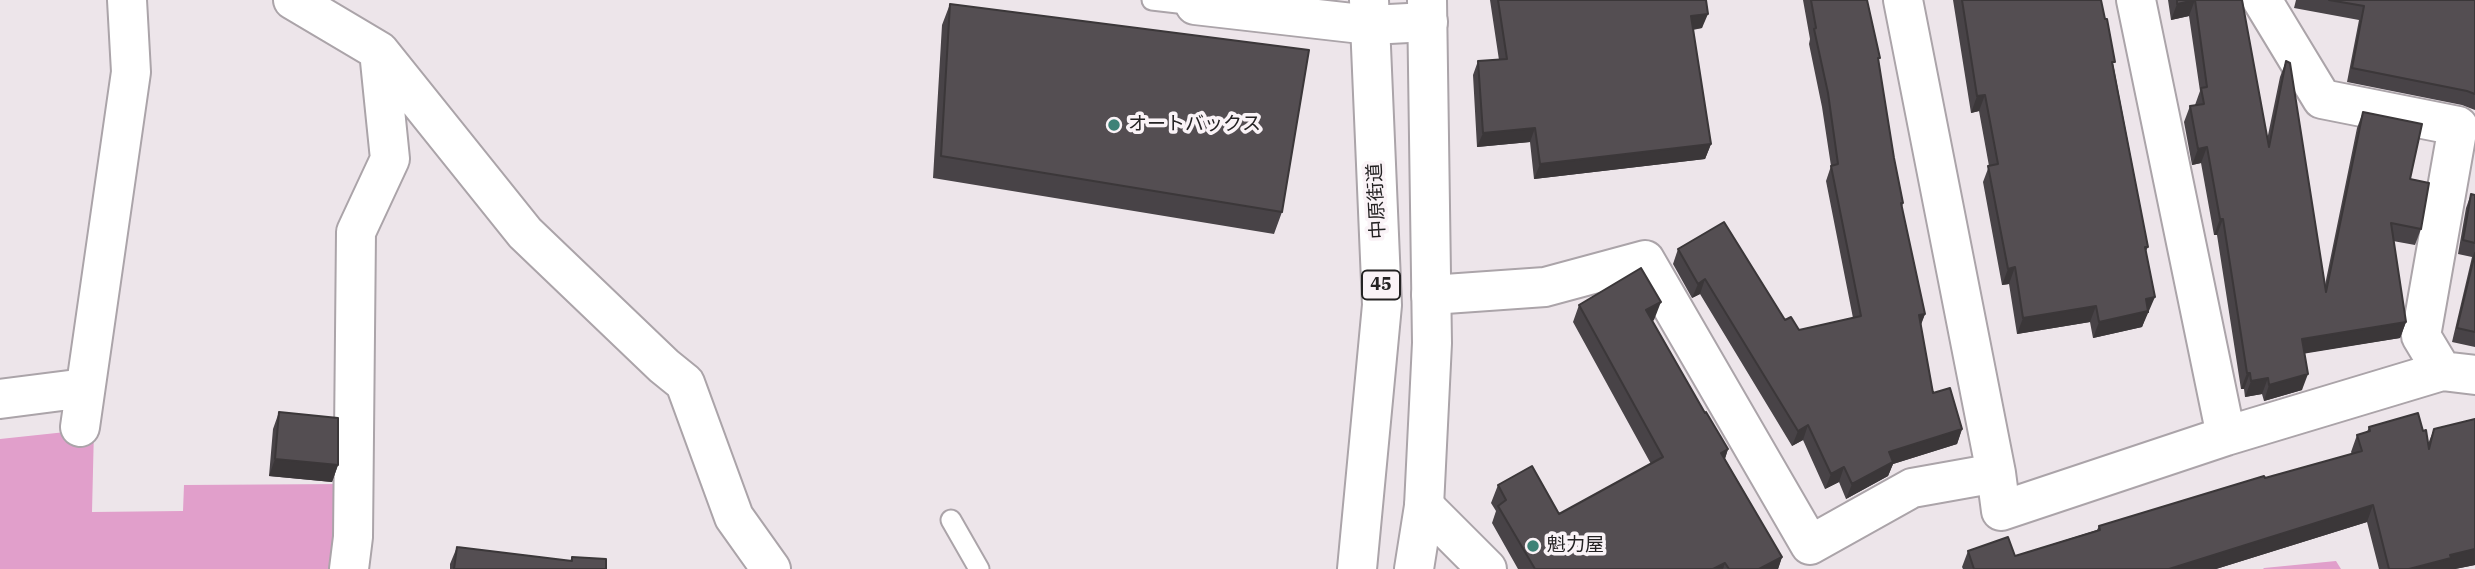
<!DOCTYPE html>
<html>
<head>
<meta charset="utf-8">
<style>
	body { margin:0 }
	canvas { display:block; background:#ede5ea }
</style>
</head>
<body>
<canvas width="2475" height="569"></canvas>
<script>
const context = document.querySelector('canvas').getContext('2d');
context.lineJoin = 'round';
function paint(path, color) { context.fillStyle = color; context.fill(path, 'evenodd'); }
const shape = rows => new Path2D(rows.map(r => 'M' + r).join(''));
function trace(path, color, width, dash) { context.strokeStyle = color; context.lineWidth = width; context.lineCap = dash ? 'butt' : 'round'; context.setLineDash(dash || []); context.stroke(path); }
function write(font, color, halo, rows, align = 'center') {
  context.font = font + ' "IBM Plex Serif","Noto Sans JP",serif'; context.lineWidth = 7; context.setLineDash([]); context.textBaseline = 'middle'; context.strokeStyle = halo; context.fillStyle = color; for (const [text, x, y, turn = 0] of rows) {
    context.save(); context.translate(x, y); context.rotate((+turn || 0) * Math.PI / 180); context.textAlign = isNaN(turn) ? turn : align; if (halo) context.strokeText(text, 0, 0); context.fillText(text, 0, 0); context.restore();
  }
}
paint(shape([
	[94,429,92,512,183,511,184,485,343,484,335,569,0,569,0,439],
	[2336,561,2341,569,2263,569,2264,568]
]), '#e19fcb');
const lane = shape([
	[1152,0,1195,5],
	[951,520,979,569]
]);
const street = shape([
	[293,0,379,51,525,233,664,366,685,383,734,517,771,569],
	[1194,0,1195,5,1370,25,1428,22],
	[2262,0,2322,99,2458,126,2421,336,2442,371,2475,375],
	[1431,295,1545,287,1645,260,1810,545,1912,488,1996,473,1903,0],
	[0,399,85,388],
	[80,427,131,72,127,0],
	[2226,436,2442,371],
	[1996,473,2001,511,2226,436,2136,0],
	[1424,506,1487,569],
	[349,569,353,537,356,232,390,159,379,51]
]);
const primary = shape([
	[1357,569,1382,305,1369,0],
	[1414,569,1424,506,1432,343,1427,0]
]);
trace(lane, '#aba4a9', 23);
trace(street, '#aba4a9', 42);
trace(primary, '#aba4a9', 42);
trace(lane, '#fff', 19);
trace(street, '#fff', 38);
trace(primary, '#fff', 38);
paint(shape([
	[1490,0,1706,0,1702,28,1693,30,1711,144,1705,159,1534,179,1530,142,1477,147,1473,75,1478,61,1499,60],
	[1803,0,1867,0,1894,158,1903,203,1902,207,1925,314,1921,325,1933,393,1962,429,1957,444,1893,464,1888,476,1846,499,1839,482,1825,489,1803,440,1792,446,1700,294,1692,298,1673,264,1678,249,1799,330,1853,318,1826,181,1831,166,1822,107,1809,44,1810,39],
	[1953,0,2101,0,2148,247,2146,251,2149,313,2147,313,2142,327,2093,338,2090,322,2017,334,2009,284,2002,285,1983,182,1989,166,1979,111,1971,113],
	[2168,0,2242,0,2267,140,2280,77,2286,61,2325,285,2357,128,2363,112,2410,179,2421,229,2415,245,2393,241,2406,322,2400,338,2304,353,2302,390,2264,401,2262,394,2245,397,2244,389,2241,389,2217,235,2214,235,2201,163,2192,165,2184,122,2190,106,2195,105,2200,91,2189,16,2171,20],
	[2296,0,2475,0,2475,110,2462,105,2347,82,2359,20,2294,8],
	[950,4,1282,212,1274,234,933,178,942,25],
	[2471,194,2475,195,2475,347,2452,342,2472,257,2458,254,2466,208],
	[1579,305,1654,320,1652,321,1705,413,1728,449,1725,459,1782,557,1778,569,1518,569,1492,523,1496,511,1491,503,1498,485,1559,514,1651,464,1573,322],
	[279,412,338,465,332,482,269,476,273,429],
	[2475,419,2475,565,2455,569,2379,569,2367,522,2216,569,1963,569,1962,567,1968,551,2015,556,2097,530,2099,526,2352,454,2351,452,2357,435,2367,432,2369,427,2423,431,2428,444,2434,429],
	[457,547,570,561,572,557,606,569,450,569,450,564]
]), '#484347');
paint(shape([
	[2195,0,2189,16,2171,20,2177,4],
	[1708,14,1702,28,1685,30,1691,16],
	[1985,95,1979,111,1971,113,1977,96],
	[1535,128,1530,142,1477,147,1483,133],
	[1711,144,1705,159,1534,179,1540,164],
	[2207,147,2201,163,2192,165,2198,149],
	[2220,219,2223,219,2217,235,2214,235],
	[2015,267,2009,284,2002,285,2008,269],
	[1705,279,1700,294,1692,298,1698,284],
	[2155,297,2142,327,2093,338,2099,322,2146,299],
	[1661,302,1654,320,1639,328,1646,310],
	[2096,306,2090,322,2017,334,2023,318],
	[1925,314,1919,328,1919,315],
	[2406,322,2400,338,2296,355,2302,339],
	[2247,373,2250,373,2244,389,2241,389],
	[2308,374,2302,390,2264,401,2269,385],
	[2268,378,2262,394,2245,397,2251,381],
	[1808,425,1803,440,1792,446,1798,431],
	[1962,429,1957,444,1893,464,1888,476,1846,499,1852,484,1889,452],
	[1728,449,1722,467,1721,453],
	[275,459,338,465,332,482,269,476],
	[1844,467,1839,482,1825,489,1831,474],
	[2373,505,2367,522,2216,569,2169,569],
	[2475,549,2475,565,2455,569,2409,569,2450,555],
	[1782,557,1778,569,1759,569],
	[1725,563,1723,569,1713,569]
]), '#3b3739');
const building = shape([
	[1498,0,1706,0,1708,14,1691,16,1711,144,1540,164,1535,128,1483,133,1478,61,1507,59,1498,0],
	[1811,0,1867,0,1880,58,1878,58,1894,158,1903,203,1901,203,1925,314,1919,315,1933,393,1950,388,1962,429,1889,452,1893,462,1852,484,1844,467,1831,474,1808,425,1798,431,1705,279,1698,284,1678,249,1724,222,1785,320,1791,317,1799,330,1861,316,1831,166,1838,164,1828,93,1814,29,1816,28,1811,0],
	[1962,0,2101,0,2105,19,2107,19,2115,62,2112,62,2148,247,2145,247,2155,297,2146,299,2148,311,2099,322,2096,306,2023,318,2015,267,2008,269,1988,166,1998,164,1985,95,1977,96,1962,0],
	[2177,0,2242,0,2269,147,2286,61,2290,63,2326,292,2363,112,2422,124,2410,179,2429,183,2421,229,2391,223,2406,322,2302,339,2308,374,2269,385,2268,378,2251,381,2250,373,2247,373,2223,219,2220,219,2207,147,2198,149,2190,106,2204,104,2201,88,2207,87,2195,0,2177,4,2177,0],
	[2329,0,2475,0,2475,94,2467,91,2352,68,2364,6,2329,0],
	[950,4,1309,50,1282,212,941,156,950,4],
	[2471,194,2475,195,2475,243,2463,240,2471,194],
	[2475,253,2475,332,2457,328,2475,253],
	[1641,268,1661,302,1646,310,1705,413,1706,412,1728,449,1721,453,1782,557,1759,569,1729,569,1725,563,1713,569,1535,569,1498,506,1506,500,1498,485,1532,466,1559,514,1663,457,1579,305,1641,268],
	[279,412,338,418,338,465,275,459,279,412],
	[2418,413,2423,431,2426,430,2429,449,2434,429,2475,419,2475,549,2450,555,2451,558,2409,569,2389,569,2373,505,2169,569,1974,569,1968,551,2008,537,2015,556,2100,530,2099,526,2264,476,2265,478,2362,451,2357,435,2370,431,2369,427,2418,413],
	[457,547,572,561,572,557,606,559,606,569,454,569,457,547]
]);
paint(building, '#544e52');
trace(building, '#3b3739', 2);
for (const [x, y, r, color] of [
	[1114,125,7,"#3e8277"],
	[1533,546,7,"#3e8277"]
]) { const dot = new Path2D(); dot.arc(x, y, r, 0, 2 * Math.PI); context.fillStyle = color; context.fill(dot); trace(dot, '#faf3f7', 2.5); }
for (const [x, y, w] of [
	[1381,285,38]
]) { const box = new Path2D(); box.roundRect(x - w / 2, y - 14.5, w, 29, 5); context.fillStyle = '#faf3f7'; context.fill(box); trace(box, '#242223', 2); }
write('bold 18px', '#242223', null, [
	["45",1381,285]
]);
write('19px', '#242223', '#faf3f7', [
	["オートバックス",1128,125],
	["魁力屋",1547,546]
], 'left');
write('19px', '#242223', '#faf3f7', [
	["中原街道",1377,201,-93]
]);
</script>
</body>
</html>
